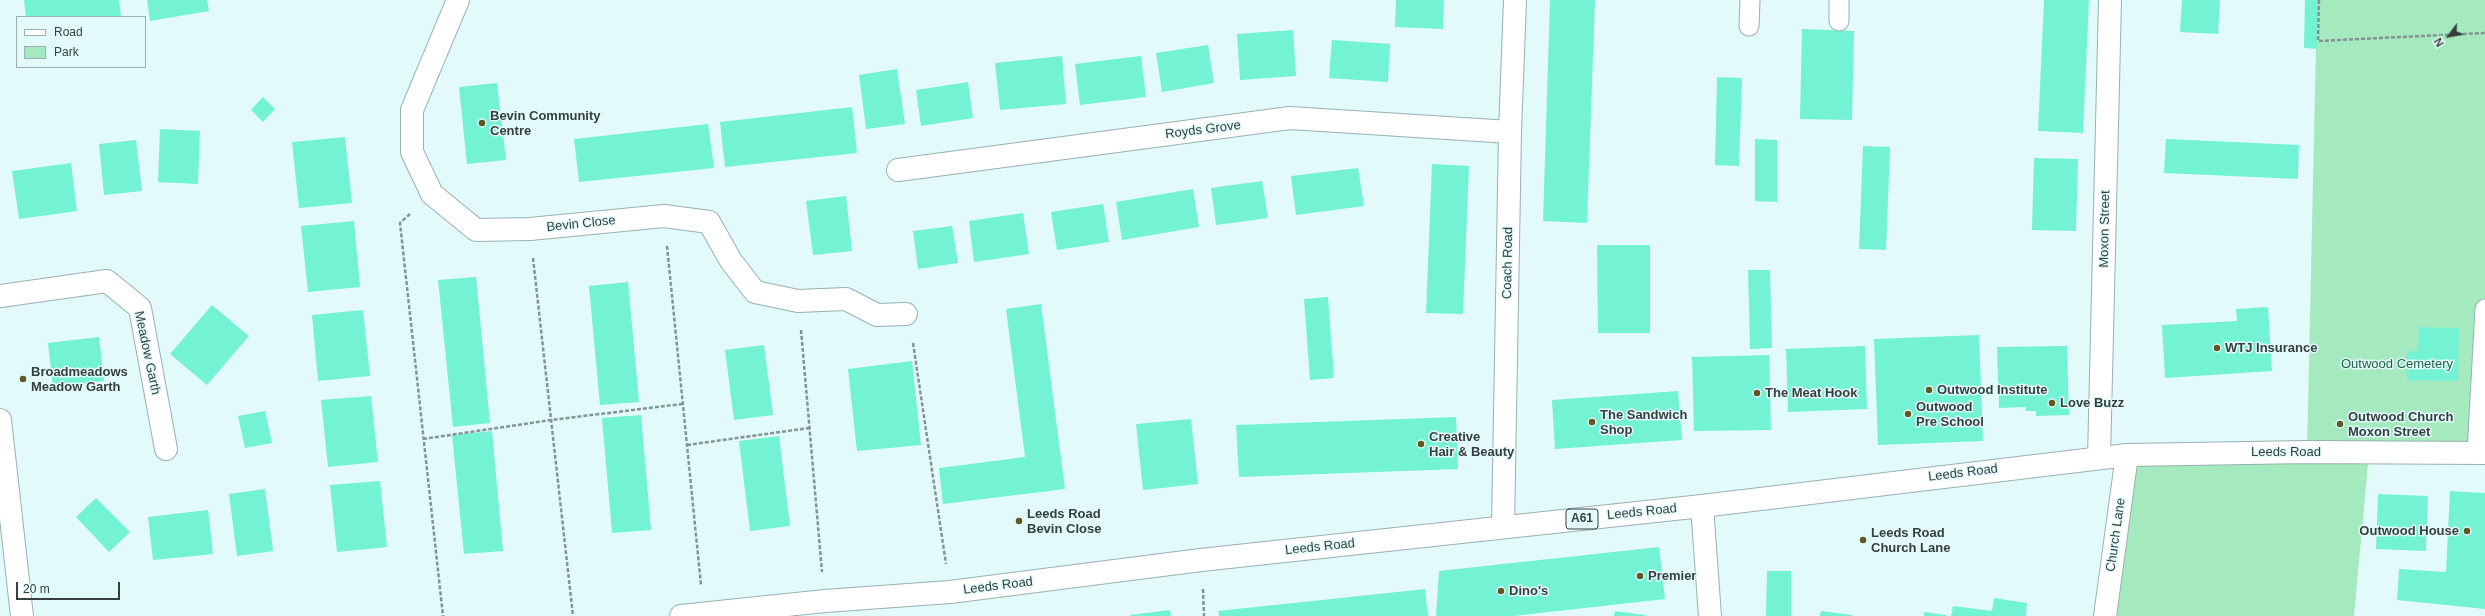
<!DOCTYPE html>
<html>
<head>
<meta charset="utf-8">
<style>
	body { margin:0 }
	#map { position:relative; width:2485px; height:616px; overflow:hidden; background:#e2fbfa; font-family:Helvetica,sans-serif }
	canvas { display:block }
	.legend { position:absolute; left:16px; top:16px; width:130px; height:52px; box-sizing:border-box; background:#e2fbfa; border:1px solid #9db0af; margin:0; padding:5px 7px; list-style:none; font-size:12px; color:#353f3e }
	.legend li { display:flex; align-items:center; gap:8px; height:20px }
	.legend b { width:20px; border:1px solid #9db0af }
	.north { position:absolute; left:2429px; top:16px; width:40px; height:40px; -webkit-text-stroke:3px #e2fbfa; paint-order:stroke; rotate:238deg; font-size:11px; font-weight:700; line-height:16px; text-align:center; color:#353f3e }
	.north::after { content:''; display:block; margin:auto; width:14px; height:18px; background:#353f3e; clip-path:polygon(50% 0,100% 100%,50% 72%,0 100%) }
	.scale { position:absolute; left:16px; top:582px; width:104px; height:18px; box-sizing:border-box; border:2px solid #353f3e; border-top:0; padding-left:5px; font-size:12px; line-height:14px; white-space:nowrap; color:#353f3e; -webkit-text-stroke:3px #e2fbfa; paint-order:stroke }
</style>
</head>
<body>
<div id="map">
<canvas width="2485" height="616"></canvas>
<ul class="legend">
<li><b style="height:5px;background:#fff"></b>Road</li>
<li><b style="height:11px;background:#a5e9bf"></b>Park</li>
</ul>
<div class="north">N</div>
<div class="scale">20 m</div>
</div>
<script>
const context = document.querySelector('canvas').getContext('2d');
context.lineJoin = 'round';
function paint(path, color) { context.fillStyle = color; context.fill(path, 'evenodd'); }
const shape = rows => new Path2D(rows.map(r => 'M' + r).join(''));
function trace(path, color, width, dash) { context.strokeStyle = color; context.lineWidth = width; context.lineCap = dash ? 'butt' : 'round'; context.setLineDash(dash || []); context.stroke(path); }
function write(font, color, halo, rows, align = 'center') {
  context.font = font + ' Helvetica,sans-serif'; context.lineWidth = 3; context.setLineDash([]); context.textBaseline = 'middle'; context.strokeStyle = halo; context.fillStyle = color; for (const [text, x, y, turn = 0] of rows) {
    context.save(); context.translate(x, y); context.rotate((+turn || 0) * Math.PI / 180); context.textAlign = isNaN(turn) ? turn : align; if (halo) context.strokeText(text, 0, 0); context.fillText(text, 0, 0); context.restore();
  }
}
paint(shape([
	[2317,0,2485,0,2485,453,2369,453,2354,616,2105,616,2127,455,2307,452]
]), '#a5e9bf');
paint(shape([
	[24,0,119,0,121,16,26,17],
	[147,0,207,0,209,11,150,21],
	[1396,0,1444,0,1443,29,1395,27],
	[1550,0,1595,0,1587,223,1543,221],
	[2044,0,2089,0,2083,133,2038,131],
	[2182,0,2220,0,2218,34,2180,32],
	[2305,0,2318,0,2317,49,2304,48],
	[1802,29,1854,31,1852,120,1800,119],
	[1293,30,1296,76,1240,80,1237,34],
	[1332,40,1390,44,1388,82,1329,78],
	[1208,45,1214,83,1162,92,1156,53],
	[1062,56,1066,104,1000,110,995,63],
	[1141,56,1146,97,1080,105,1075,64],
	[897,69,905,124,866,129,859,75],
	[1717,77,1742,78,1739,166,1715,165],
	[968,82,973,118,921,126,916,90],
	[497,83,506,160,467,164,459,87],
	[263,97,275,109,263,122,251,110],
	[852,107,857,153,725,167,720,122],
	[708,124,714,168,579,182,574,139],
	[160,129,200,131,198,184,158,182],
	[345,137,352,203,299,208,292,142],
	[1755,139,1777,140,1777,202,1755,201],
	[2166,139,2299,145,2298,179,2164,173],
	[136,140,142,191,104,195,99,144],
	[1863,146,1890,147,1886,250,1859,249],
	[2034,158,2078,159,2076,231,2032,230],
	[71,163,77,211,19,219,12,171],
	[1432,164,1469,166,1463,314,1426,313],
	[1358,168,1364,206,1296,215,1291,176],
	[1262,181,1268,218,1216,225,1211,188],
	[1193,189,1199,227,1122,240,1116,202],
	[846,196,852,251,813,255,806,201],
	[1103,204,1109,242,1057,250,1051,212],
	[1023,213,1029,254,974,262,969,221],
	[354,221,360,287,308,292,301,226],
	[952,226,958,263,918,269,913,231],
	[1597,245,1650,245,1650,333,1598,333],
	[1748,270,1770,270,1772,348,1750,349],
	[476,277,490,423,453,427,438,280],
	[628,282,639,402,600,405,589,286],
	[1328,297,1334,378,1310,380,1304,299],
	[1041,304,1065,489,943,504,939,468,1025,457,1006,309],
	[212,305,249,336,207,385,170,354],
	[2268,307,2272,371,2165,378,2162,325,2237,321,2236,309],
	[363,310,370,376,318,381,312,315],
	[2419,327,2459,328,2458,381,2407,380,2407,351,2418,351],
	[1979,335,1983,441,1878,445,1874,339],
	[99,337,104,381,53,387,48,343],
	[764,345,773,415,734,420,725,350],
	[1865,346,1867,409,1788,412,1786,349],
	[2067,346,2069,415,2036,416,2036,411,2026,411,2026,407,1999,408,1997,347],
	[1769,355,1771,430,1694,431,1692,357],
	[912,361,921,445,857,451,848,369],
	[1678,391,1682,440,1555,449,1552,400],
	[371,396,378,462,328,467,321,400],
	[265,411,272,443,245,448,238,416],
	[641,415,651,530,612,533,602,418],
	[1456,417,1458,469,1239,477,1236,425],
	[1191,419,1198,484,1143,490,1136,424],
	[492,431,503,551,464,554,452,435],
	[779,436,790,526,750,531,739,441],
	[380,481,387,547,337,552,330,485],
	[265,489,273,551,237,556,229,494],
	[2450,491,2485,493,2485,609,2397,600,2399,569,2446,572],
	[2378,494,2428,496,2426,551,2376,549],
	[96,498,130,532,109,552,76,517],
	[208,510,213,554,153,560,148,517],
	[1659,547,1665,599,1513,616,1436,616,1439,571],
	[1767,571,1791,571,1791,616,1766,616],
	[1425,589,1428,616,1219,616,1218,611],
	[1994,598,2027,603,2026,616,1951,616,1953,606,1992,611],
	[1170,610,1171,616,1130,616,1130,615],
	[1615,611,1645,615,1645,616,1614,616],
	[1821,611,1852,615,1852,616,1820,616],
	[1924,612,1946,615,1946,616,1924,616]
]), '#74f2d4');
const lane = shape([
	[1839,21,1839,0],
	[1749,26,1750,0],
	[2477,453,2485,309]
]);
const street = shape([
	[458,0,412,110,412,152,432,194,476,230,530,229,664,216,709,222,731,261,755,292,798,301,846,299,877,315,906,314],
	[898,170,1290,118,1510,132],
	[0,296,107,281,140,308,166,449],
	[2099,458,2110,0],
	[1702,506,1710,616],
	[2105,616,2127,455]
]);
const secondary = shape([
	[0,420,22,616],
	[1503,527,1510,132,1515,0]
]);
const primary = shape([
	[681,616,825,601,950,592,1201,560,1702,506,2127,455,2307,452,2485,453]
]);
trace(lane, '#98b1b0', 21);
trace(street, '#98b1b0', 24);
trace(secondary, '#98b1b0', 24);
trace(primary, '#98b1b0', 24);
trace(shape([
	[2319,0,2318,41,2485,33],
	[410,214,400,223,443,616],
	[667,246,701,585],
	[533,258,573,616],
	[801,330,822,572],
	[913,343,946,564],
	[423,439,551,420,682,404],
	[687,445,809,428],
	[1203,589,1204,616]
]), '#839493', 2.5, [4, 2]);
trace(lane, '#fff', 19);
trace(street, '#fff', 22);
trace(secondary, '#fff', 22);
trace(primary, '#fff', 22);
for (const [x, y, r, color] of [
	[482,123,4,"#5f5824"],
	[2217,348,4,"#5f5824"],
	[23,379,4,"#5f5824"],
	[1929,390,4,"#5f5824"],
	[1757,393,4,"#5f5824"],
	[2052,403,4,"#5f5824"],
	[1908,414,4,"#5f5824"],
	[1592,422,4,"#5f5824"],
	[2340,424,4,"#5f5824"],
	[1421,444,4,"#5f5824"],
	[1019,521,4,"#5f5824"],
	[2467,531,4,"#5f5824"],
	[1863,540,4,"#5f5824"],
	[1640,576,4,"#5f5824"],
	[1501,591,4,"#5f5824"]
]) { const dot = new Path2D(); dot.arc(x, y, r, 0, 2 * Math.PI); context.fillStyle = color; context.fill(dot); trace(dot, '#e2fbfa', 1.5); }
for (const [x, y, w] of [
	[1582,519,32]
]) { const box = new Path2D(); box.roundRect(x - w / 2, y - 10, w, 20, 3); context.fillStyle = '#e2fbfa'; context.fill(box); trace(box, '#353f3e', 1); }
write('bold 12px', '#353f3e', null, [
	["A61",1582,519]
]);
write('bold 13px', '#353f3e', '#e2fbfa', [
	["Bevin Community",490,116],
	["Centre",490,131],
	["WTJ Insurance",2225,348],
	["Broadmeadows",31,372],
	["Meadow Garth",31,387],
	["Outwood Institute",1937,390],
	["The Meat Hook",1765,393],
	["Love Buzz",2060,403],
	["Outwood",1916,407],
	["Pre School",1916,422],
	["The Sandwich",1600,415],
	["Shop",1600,430],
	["Outwood Church",2348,417],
	["Moxon Street",2348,432],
	["Creative",1429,437],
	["Hair & Beauty",1429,452],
	["Leeds Road",1027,514],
	["Bevin Close",1027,529],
	["Outwood House",2459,531,"right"],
	["Leeds Road",1871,533],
	["Church Lane",1871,548],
	["Premier",1648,576],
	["Dino's",1509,591]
], 'left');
write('13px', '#353f3e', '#e2fbfa', [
	["Royds Grove",1203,130,-7],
	["Bevin Close",581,224,-6],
	["Moxon Street",2105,229,-89],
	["Coach Road",1508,263,-89],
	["Meadow Garth",147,353,78],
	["Leeds Road",2286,452],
	["Leeds Road",1963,473,-7],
	["Leeds Road",1642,512,-6],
	["Church Lane",2116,535,-82],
	["Leeds Road",1320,547,-6],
	["Leeds Road",998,586,-7]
]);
write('13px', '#1f6441', '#e2fbfa', [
	["Outwood Cemetery",2397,364]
]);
</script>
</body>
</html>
